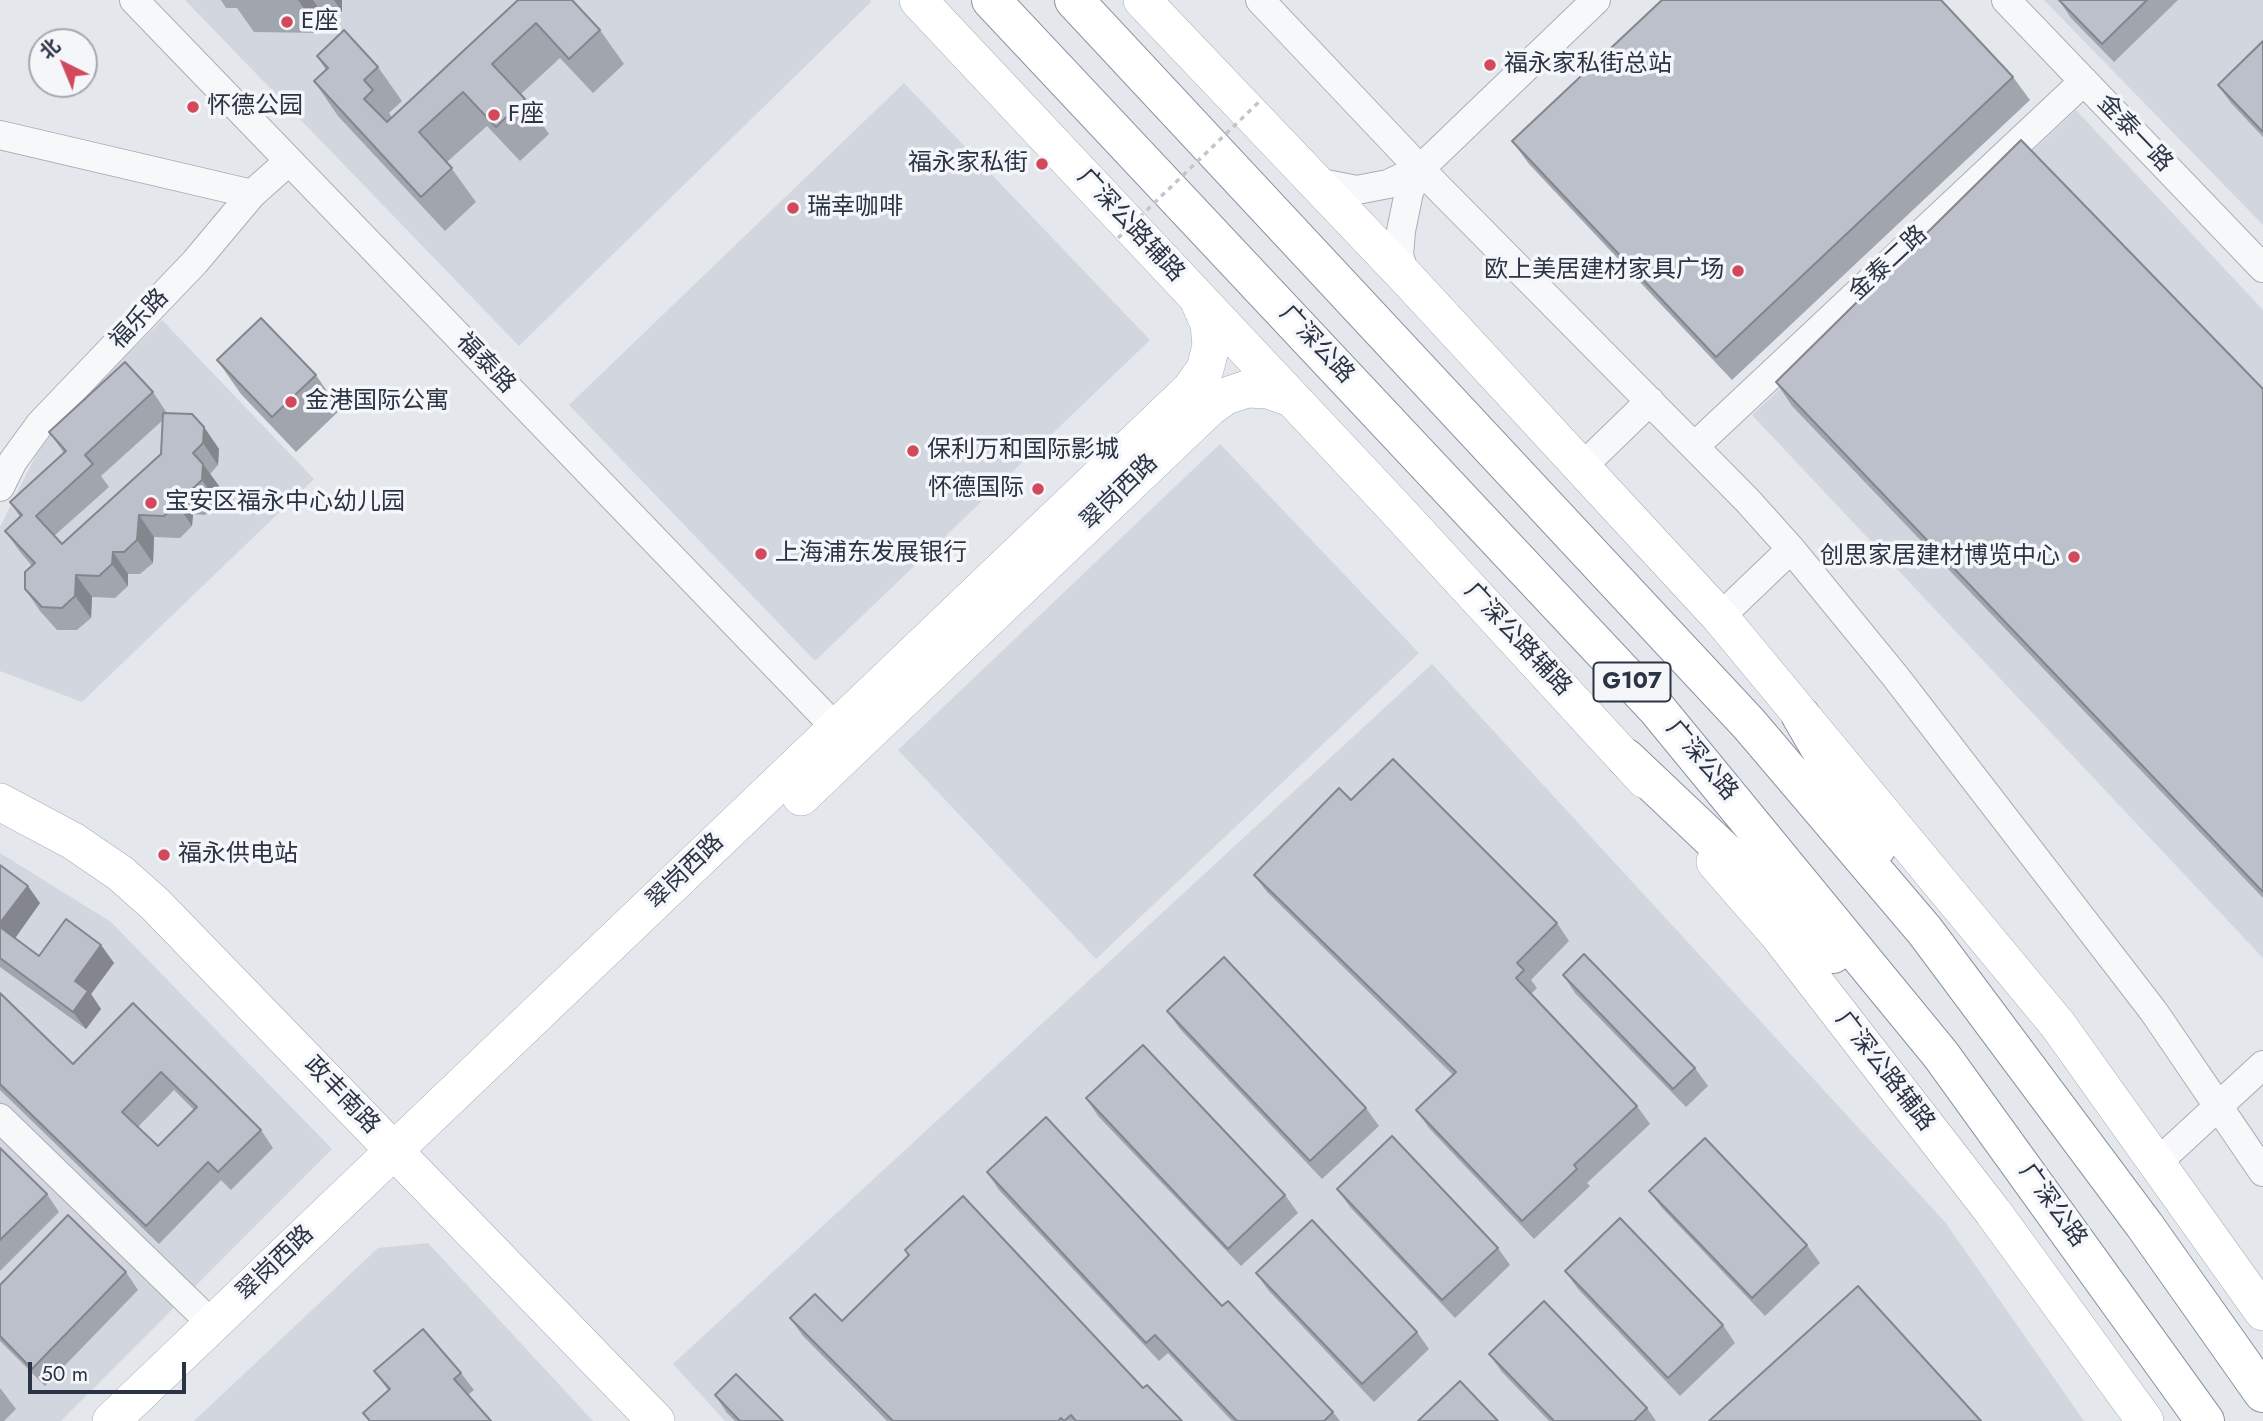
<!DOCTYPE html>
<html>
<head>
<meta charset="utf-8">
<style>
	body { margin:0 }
	#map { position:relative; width:2263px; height:1421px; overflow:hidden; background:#e4e7ec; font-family:Jost,"Noto Sans SC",sans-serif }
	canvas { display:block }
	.north { position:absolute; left:28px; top:28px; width:70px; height:70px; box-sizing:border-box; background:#f4f6f9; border:2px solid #a4a8b1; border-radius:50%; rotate:317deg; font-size:19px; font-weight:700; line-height:28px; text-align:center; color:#2b3445 }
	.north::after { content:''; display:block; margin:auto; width:24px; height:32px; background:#d1495b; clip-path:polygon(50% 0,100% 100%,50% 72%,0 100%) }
	.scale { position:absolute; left:28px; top:1362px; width:158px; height:32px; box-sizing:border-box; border:4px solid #2b3445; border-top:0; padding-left:9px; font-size:21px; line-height:24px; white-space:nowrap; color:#2b3445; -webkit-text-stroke:5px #f4f6f9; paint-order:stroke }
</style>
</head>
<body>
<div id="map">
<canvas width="2263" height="1421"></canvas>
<div class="north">北</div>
<div class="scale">50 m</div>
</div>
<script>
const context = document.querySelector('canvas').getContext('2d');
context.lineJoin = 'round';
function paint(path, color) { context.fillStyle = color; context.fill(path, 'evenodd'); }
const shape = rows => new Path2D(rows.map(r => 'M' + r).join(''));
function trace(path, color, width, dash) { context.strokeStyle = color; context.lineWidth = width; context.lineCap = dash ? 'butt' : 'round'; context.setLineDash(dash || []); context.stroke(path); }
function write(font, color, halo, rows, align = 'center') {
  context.font = font + ' Jost,"Noto Sans SC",sans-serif'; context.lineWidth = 7; context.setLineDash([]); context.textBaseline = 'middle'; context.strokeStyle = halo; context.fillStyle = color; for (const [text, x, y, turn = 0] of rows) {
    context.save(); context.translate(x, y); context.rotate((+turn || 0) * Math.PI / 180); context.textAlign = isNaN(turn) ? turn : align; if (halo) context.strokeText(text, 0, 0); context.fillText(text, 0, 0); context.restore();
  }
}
paint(shape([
	[185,0,870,0,871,2,519,346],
	[2044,0,2263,0,2263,225],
	[904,83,1150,340,815,661,569,405],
	[2076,110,2263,310,2263,958,1752,415],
	[162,320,314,479,82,702,0,671,0,527,35,457,61,420],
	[1220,444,1419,653,1096,959,898,750],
	[1432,664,1945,1222,2084,1421,725,1421,673,1364],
	[0,853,111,922,332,1149,61,1421,0,1421],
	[428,1243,593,1421,194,1421,378,1248]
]), '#d2d6de');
const minor = shape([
	[134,0,836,728],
	[1260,0,1420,169,1747,500,1791,549,1895,676,2154,1012,2263,1172],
	[2006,0,2263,268],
	[0,135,252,194],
	[1312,178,1326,184,1357,190,1388,184,1420,169,1596,0],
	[1406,277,1399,255,1401,231,1409,192,1420,169],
	[1695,446,2084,81],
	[1583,466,1650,401],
	[0,487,13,461,40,424,195,262,252,194,289,161],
	[1720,617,1791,549],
	[0,1118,212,1324],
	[2158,1162,2263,1065]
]);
const major = shape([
	[918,0,1396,509,1645,780],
	[1142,0,1406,277,1720,617,2058,1025,2263,1312],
	[801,797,1209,408,1226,396,1247,389,1268,390,1291,398],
	[0,802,73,841,120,873,155,904,656,1421],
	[1715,862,1777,933,1993,1212,2145,1421],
	[111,1421,1190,390,1205,369,1211,346,1209,324,1199,301]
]);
const highway = shape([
	[991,0,1657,709,1941,1055,2205,1421],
	[1074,0,1749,724,1925,931,2145,1226,2263,1393],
	[1801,716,1877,847],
	[1626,758,1833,954]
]);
trace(minor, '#a9aeb7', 30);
trace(major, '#a3abb8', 38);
trace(highway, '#8b94a3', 40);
trace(minor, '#f7f8fa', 28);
trace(major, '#fff', 37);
trace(highway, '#fff', 38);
trace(shape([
	[1118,238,1261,100]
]), '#c2c5cb', 3.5, [5, 5]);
paint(shape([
	[221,0,342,0,342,12,321,12,321,33,254,32,237,8,226,8],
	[518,0,600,30,624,64,593,93,560,58,521,94,549,134,520,161,487,126,447,162,476,202,445,231,338,116,314,81,326,70,317,56,378,67,402,101,389,113,392,117],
	[2059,0,2178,0,2114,62,2071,18],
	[2263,41,2263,137,2231,103,2218,85],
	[2013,77,2030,100,1732,380,1529,164,1512,141],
	[217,360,316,375,340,410,296,452,241,394],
	[1776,382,2263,389,2263,898,1792,406],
	[153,392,167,413,204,427,219,449,218,465,210,474,219,486,218,503,205,515,193,514,192,526,180,538,154,537,153,563,140,574,128,574,128,586,115,598,92,597,91,618,77,630,57,630,40,611,25,589,32,566,21,553,5,531,20,517,10,502,64,453,49,432],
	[163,420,161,454,62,544,54,536,109,487,101,476],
	[1351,800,1557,923,1569,941,1531,980,1537,988,1531,994,1637,1106,1650,1124,1587,1183,1590,1186,1534,1239,1429,1128,1416,1110,1453,1075,1267,892,1254,875],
	[0,865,40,903,15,938,39,956,101,945,114,963,91,994,101,1009,86,1029,0,967],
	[1563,975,1695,1068,1708,1086,1686,1107,1575,993],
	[0,993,73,1064,133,1003,261,1130,273,1148,231,1190,221,1180,159,1244,0,1090],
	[174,1090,194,1110,158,1146,138,1127],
	[1167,1011,1366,1108,1379,1126,1322,1179,1180,1029],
	[1086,1098,1285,1195,1298,1213,1241,1266,1098,1116],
	[0,1148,47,1194,59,1212,0,1271],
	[987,1172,1222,1306,1333,1412,1340,1421,1232,1421,1168,1353,1159,1361,999,1190],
	[1337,1189,1498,1248,1510,1265,1455,1318,1350,1207],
	[1649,1191,1807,1245,1820,1263,1765,1316,1662,1208],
	[905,1250,1143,1388,1182,1421,887,1421,803,1336,790,1318,842,1321,908,1256],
	[1565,1271,1723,1325,1735,1343,1680,1396,1578,1289],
	[126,1272,138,1290,45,1386,0,1341,0,1285],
	[1256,1273,1417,1332,1429,1349,1374,1402,1269,1291],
	[1489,1354,1647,1408,1656,1421,1549,1421,1502,1372],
	[374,1371,461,1373,474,1390,468,1395,491,1421,369,1421,363,1413,388,1390],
	[0,1388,16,1409,4,1421,0,1421],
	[715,1395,783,1421,735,1421,727,1413]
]), '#a1a5ae');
paint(shape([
	[298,0,313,0,321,12,321,33],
	[334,0,342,0,342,12],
	[204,427,219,449,218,465,203,443],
	[203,464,219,486,218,503,202,480],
	[178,492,193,514,192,526,177,504],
	[139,515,154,537,153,563,137,540],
	[113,552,128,574,128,586,112,564],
	[76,575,92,597,91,618,75,596],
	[28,886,40,903,11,944,0,928,0,923],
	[101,945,114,963,91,994,101,1009,86,1029,73,1012,75,981]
]), '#83868d');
const building = shape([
	[518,0,572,0,600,30,569,59,536,23,492,64,525,99,496,127,463,92,419,132,452,168,421,197,314,81,328,68,317,56,344,30,378,67,364,80,373,90,364,99,387,122,518,0],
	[1662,0,1941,0,2013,77,1716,357,1512,141,1662,0],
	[2059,0,2147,0,2102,44,2059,0],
	[2263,41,2263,132,2218,85,2263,41],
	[2021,140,2263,389,2263,892,1776,382,2021,140],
	[261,318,316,375,272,417,217,360,261,318],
	[125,362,153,392,85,455,93,464,36,516,62,544,161,454,163,413,192,414,204,427,203,443,193,453,203,464,202,480,189,492,178,492,177,504,164,516,139,515,137,540,124,552,113,552,112,564,99,576,76,575,75,596,62,608,42,607,25,589,25,572,35,563,5,531,22,515,10,502,66,451,49,432,125,362],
	[1393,759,1557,923,1517,963,1524,970,1516,978,1637,1106,1574,1165,1577,1169,1522,1221,1416,1110,1456,1072,1254,875,1339,788,1351,800,1393,759],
	[0,865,28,886,0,923,0,865],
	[66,919,101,945,75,981,88,991,73,1012,0,958,0,927,39,956,66,919],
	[1584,954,1695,1068,1673,1089,1563,975,1584,954],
	[1224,957,1366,1108,1310,1161,1167,1011,1224,957],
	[0,993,73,1064,133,1003,261,1130,218,1172,208,1162,146,1226,0,1084,0,993],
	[161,1072,197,1107,158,1146,122,1112,161,1072],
	[1143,1045,1285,1195,1228,1249,1086,1098,1143,1045],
	[1046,1117,1222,1306,1228,1301,1333,1412,1324,1421,1237,1421,1155,1335,1146,1343,987,1172,1046,1117],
	[1392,1136,1498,1248,1442,1300,1337,1189,1392,1136],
	[1705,1138,1807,1245,1752,1298,1649,1191,1705,1138],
	[0,1148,47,1194,0,1240,0,1148],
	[963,1196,1143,1388,1147,1385,1182,1421,1076,1421,1071,1415,1064,1421,1061,1418,1058,1421,893,1421,790,1318,815,1294,842,1321,909,1255,905,1250,963,1196],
	[68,1215,126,1272,32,1369,0,1336,0,1285,68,1215],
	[1620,1218,1723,1325,1668,1378,1565,1271,1620,1218],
	[1312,1220,1417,1332,1362,1384,1256,1273,1312,1220],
	[1858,1286,1981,1421,1709,1421,1858,1286],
	[1544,1301,1647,1408,1634,1421,1554,1421,1489,1354,1544,1301],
	[423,1329,461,1373,454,1379,491,1421,370,1421,363,1413,390,1389,374,1371,423,1329],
	[736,1374,783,1421,740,1421,715,1395,736,1374],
	[1460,1381,1498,1421,1418,1421,1460,1381]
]);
paint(building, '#bbc0ca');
trace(building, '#83868d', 2);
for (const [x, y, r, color] of [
	[287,22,7,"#d1495b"],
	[1490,65,7,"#d1495b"],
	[193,107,7,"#d1495b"],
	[494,115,7,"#d1495b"],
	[1042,164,7,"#d1495b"],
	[793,208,7,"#d1495b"],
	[1738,271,7,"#d1495b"],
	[291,402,7,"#d1495b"],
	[913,451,7,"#d1495b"],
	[1038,489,7,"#d1495b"],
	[151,503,7,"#d1495b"],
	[761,554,7,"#d1495b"],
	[2074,557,7,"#d1495b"],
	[164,855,7,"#d1495b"]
]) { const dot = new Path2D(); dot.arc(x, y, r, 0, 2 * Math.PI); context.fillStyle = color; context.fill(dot); trace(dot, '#f4f6f9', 2.5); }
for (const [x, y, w] of [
	[1632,682,77]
]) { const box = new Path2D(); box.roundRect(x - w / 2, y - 19.5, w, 39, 5); context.fillStyle = '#f4f6f9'; context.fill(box); trace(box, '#2b3445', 2); }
write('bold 23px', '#2b3445', null, [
	["G107",1632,682]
]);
write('24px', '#2b3445', '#f4f6f9', [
	["E座",301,22],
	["福永家私街总站",1504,65],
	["怀德公园",207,107],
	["F座",508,115],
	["福永家私街",1028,164,"right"],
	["瑞幸咖啡",807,208],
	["欧上美居建材家具广场",1724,271,"right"],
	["金港国际公寓",305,402],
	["保利万和国际影城",927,451],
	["怀德国际",1024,489,"right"],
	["宝安区福永中心幼儿园",165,503],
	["上海浦东发展银行",775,554],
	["创思家居建材博览中心",2060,557,"right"],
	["福永供电站",178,855]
], 'left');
write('24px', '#2b3445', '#f4f6f9', [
	["金泰一路",2134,134,46],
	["广深公路辅路",1130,226,47],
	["金泰二路",1889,264,-43],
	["福乐路",140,320,-46],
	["广深公路",1316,345,47],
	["福泰路",485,364,46],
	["翠岗西路",1120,493,-44],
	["广深公路辅路",1517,640,47],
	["广深公路",1701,761,50],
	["翠岗西路",686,872,-44],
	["广深公路辅路",1884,1072,52],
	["政丰南路",341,1096,46],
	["广深公路",2052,1206,54],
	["翠岗西路",276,1264,-44]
]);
</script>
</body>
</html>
